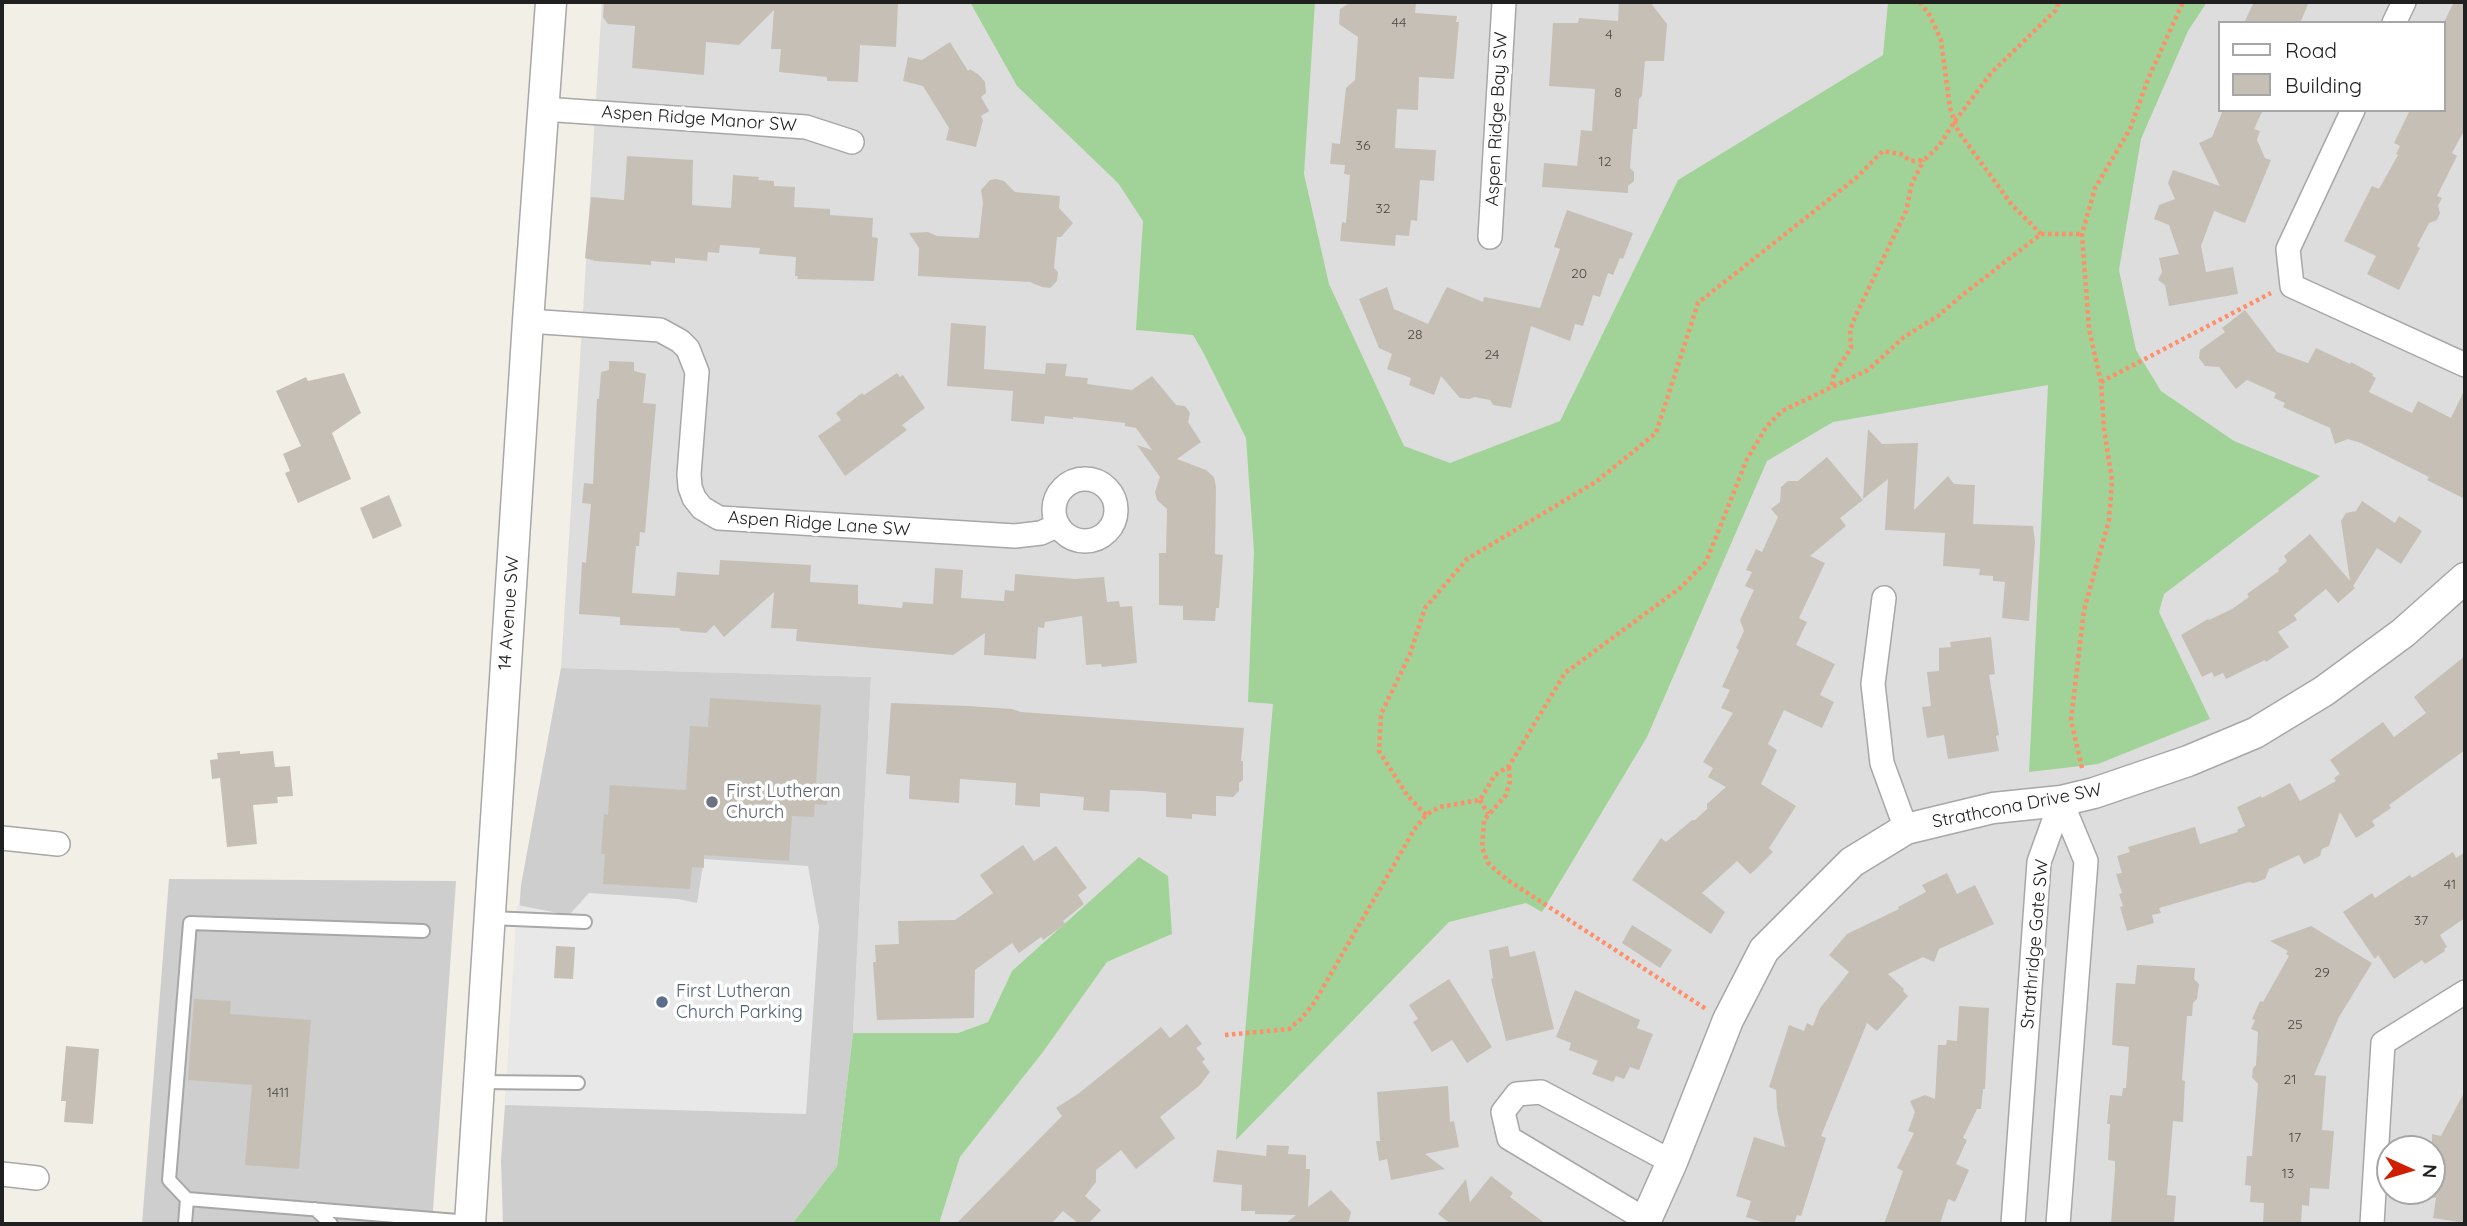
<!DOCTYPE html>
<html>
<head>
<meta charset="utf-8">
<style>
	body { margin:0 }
	#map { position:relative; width:2467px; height:1226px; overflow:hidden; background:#f1efe6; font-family:Quicksand,sans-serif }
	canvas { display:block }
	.frame { position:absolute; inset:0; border:4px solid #202020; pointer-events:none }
	.legend { position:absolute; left:2218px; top:21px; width:228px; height:91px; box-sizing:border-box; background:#fff; border:2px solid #a6a6a6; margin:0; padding:9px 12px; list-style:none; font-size:21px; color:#202020 }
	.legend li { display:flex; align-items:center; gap:14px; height:35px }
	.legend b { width:35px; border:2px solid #a6a6a6 }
	.north { position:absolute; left:2376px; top:1135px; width:70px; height:70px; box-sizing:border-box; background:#fff; border:2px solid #a6a6a6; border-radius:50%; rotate:94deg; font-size:19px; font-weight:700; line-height:28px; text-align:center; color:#202020 }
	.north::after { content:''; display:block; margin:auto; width:24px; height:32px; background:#d01e00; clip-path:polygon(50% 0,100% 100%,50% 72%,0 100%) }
</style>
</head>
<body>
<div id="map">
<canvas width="2467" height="1226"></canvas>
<div class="frame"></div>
<ul class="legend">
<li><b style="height:9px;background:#fff"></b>Road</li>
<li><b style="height:19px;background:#c6bfb5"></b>Building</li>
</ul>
<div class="north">N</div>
</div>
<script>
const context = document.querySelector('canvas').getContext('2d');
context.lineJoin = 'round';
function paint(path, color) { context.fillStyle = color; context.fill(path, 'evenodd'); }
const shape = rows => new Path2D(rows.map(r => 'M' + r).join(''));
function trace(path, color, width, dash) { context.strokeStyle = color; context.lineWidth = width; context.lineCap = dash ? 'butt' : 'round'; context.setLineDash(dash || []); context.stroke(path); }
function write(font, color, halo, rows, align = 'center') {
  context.font = font + ' Quicksand,sans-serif'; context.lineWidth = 7; context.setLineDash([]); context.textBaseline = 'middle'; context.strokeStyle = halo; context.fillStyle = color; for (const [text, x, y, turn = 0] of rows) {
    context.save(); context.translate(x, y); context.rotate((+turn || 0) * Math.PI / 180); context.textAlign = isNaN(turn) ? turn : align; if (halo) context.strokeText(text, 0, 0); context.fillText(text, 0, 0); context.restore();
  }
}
paint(shape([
	[602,2,2465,2,2465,1224,939,1224,960,1157,1043,1052,1107,962,1172,934,1012,971,988,1022,958,1033,853,1033,871,677,561,668],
	[2220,23,2444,23,2444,110,2220,110],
	[2390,1149,2432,1149,2432,1191,2390,1191]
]), '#dedddd');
paint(shape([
	[561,668,871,677,853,1033,837,1166,792,1224,503,1224,501,1160,521,885],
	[169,879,456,881,432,1224,142,1224]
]), '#cecece');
paint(shape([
	[970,2,1315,2,1304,174,1329,284,1404,446,1450,463,1560,421,1678,180,1883,55,1888,3,1871,2,2207,2,2188,31,2141,139,2119,270,2136,350,2161,391,2234,441,2320,476,2164,594,2159,612,2210,719,2098,764,2029,772,2048,385,1833,422,1767,461,1647,737,1542,912,1526,903,1449,922,1236,1140,1273,704,1248,702,1254,552,1246,438,1203,352,1193,335,1136,330,1143,221,1118,183,1017,86],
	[1139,857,1168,876,1172,934,1107,962,1043,1052,960,1157,939,1224,792,1224,837,1166,853,1033,958,1033,988,1022,1012,971]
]), '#a1d398');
paint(shape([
	[704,859,808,866,819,927,806,1114,505,1105,517,905,569,915,589,893,678,899,697,903]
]), '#e8e8e8');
paint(shape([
	[604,2,898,2,896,47,860,45,858,82,827,81,827,77,779,72,781,49,771,49,774,10,739,45,706,42,704,75,632,68,635,26,608,24,603,17],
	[1351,2,1416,2,1415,13,1457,16,1456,22,1459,22,1454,79,1419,77,1418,110,1397,109,1395,148,1436,150,1434,181,1420,180,1417,221,1411,220,1409,236,1396,235,1395,246,1340,241,1342,222,1346,223,1350,175,1344,174,1345,165,1330,164,1332,143,1340,144,1346,88,1355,80,1358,37,1339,24,1340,9],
	[1619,2,1645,2,1647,4,1650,2,1667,24,1664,61,1645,61,1642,96,1639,99,1637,129,1633,129,1630,168,1634,172,1634,181,1628,186,1628,193,1542,187,1544,163,1577,166,1581,130,1592,131,1595,89,1549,86,1553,23,1578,23,1579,18,1618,21],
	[2254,2,2309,2,2300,23,2244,23],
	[2454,2,2465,2,2465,129,2452,153,2457,156,2437,196,2442,198,2438,206,2440,213,2437,220,2429,223,2417,246,2420,248,2399,290,2367,274,2376,256,2344,241,2372,186,2379,189,2398,155,2396,154,2400,146,2394,143,2410,110,2444,110,2444,22],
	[950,42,968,71,970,69,979,75,985,82,986,93,981,97,989,111,981,116,983,120,976,147,946,140,949,128,923,86,903,81,908,57,922,60],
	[2223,110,2263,110,2254,129,2260,131,2257,140,2265,158,2271,160,2245,223,2214,211,2201,246,2206,272,2233,267,2238,294,2169,306,2165,285,2158,280,2162,272,2159,258,2179,254,2169,225,2154,219,2159,205,2175,199,2168,183,2173,170,2220,186,2199,143,2212,137],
	[627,156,693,160,692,205,731,208,733,175,759,177,758,180,774,181,774,186,795,187,794,207,830,209,830,215,873,218,872,237,878,238,874,281,797,279,798,276,795,276,796,257,759,254,760,248,720,245,719,253,708,252,707,261,675,258,675,263,651,261,651,265,595,261,585,258,591,197,624,200],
	[996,179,1004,181,1015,192,1060,196,1059,208,1073,223,1061,237,1057,237,1054,268,1058,272,1057,281,1050,288,1042,287,1030,282,918,276,919,248,909,233,928,232,937,236,979,238,983,203,981,190,990,180],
	[1567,210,1633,233,1623,259,1620,258,1613,275,1608,273,1600,297,1593,295,1583,326,1575,324,1570,341,1531,326,1511,408,1493,405,1490,400,1474,397,1470,399,1460,398,1441,376,1434,395,1409,385,1411,378,1387,369,1392,354,1379,348,1359,299,1387,287,1394,309,1428,324,1447,287,1483,302,1484,297,1540,308,1560,249,1554,247],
	[2245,310,2277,352,2308,363,2316,348,2350,364,2351,362,2373,374,2372,376,2376,378,2369,392,2412,413,2418,401,2451,418,2465,389,2465,499,2427,480,2429,477,2361,443,2348,439,2335,444,2330,428,2283,407,2285,403,2274,398,2276,393,2247,380,2236,389,2219,367,2205,366,2199,358,2200,350,2225,332,2222,328],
	[951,323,986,326,984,369,1045,374,1046,363,1067,364,1065,376,1088,378,1087,384,1132,390,1152,376,1176,405,1185,406,1190,413,1188,422,1201,442,1177,459,1206,470,1214,477,1216,487,1215,554,1223,555,1219,608,1216,608,1215,621,1183,620,1183,606,1159,605,1159,553,1166,553,1167,509,1157,500,1155,492,1160,477,1137,445,1152,450,1136,428,1125,426,1125,423,1073,417,1073,419,1045,416,1044,424,1011,421,1013,391,947,386],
	[609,361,634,362,634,371,646,374,643,403,656,404,645,533,640,532,639,546,636,546,632,593,675,596,677,572,719,575,720,560,811,565,810,582,858,585,858,604,902,608,903,602,933,604,935,568,963,570,961,598,1004,601,1005,590,1014,591,1015,574,1075,579,1104,577,1107,602,1119,601,1120,607,1132,606,1137,663,1102,667,1101,664,1086,665,1082,616,1045,622,1044,628,1038,627,1036,659,984,655,985,633,953,655,796,641,797,629,771,628,774,592,724,637,714,625,706,633,681,631,679,628,620,625,620,617,579,614,582,562,586,563,591,504,582,503,584,483,593,484,597,399,599,399,601,372,609,370],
	[344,373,361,413,332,433,351,479,298,503,285,473,290,471,283,454,301,446,276,391,306,377,308,381],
	[897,373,900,377,903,375,925,408,902,425,907,430,845,476,818,436,841,420,836,413,862,393,864,395],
	[1868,429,1882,444,1918,443,1914,510,1948,476,1954,484,1975,485,1973,524,2033,526,2035,542,2029,621,2002,618,2005,582,1993,581,1993,576,1979,575,1980,569,1943,566,1945,533,1885,530,1888,479,1863,499],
	[1827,457,1863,500,1840,518,1846,526,1810,556,1825,563,1799,618,1807,622,1796,645,1835,664,1820,695,1834,702,1822,728,1784,710,1768,744,1777,750,1761,784,1796,806,1769,848,1773,852,1754,871,1750,874,1737,861,1702,893,1725,912,1711,934,1632,880,1661,838,1666,842,1692,820,1695,820,1707,809,1707,804,1726,787,1708,777,1713,768,1703,762,1733,713,1721,708,1730,690,1722,687,1739,650,1736,648,1744,631,1740,620,1754,590,1745,586,1752,572,1746,570,1756,549,1762,552,1778,517,1771,509,1780,502,1781,487,1788,481,1798,481],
	[389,495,402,526,373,539,360,508],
	[2362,501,2395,523,2399,516,2422,531,2401,564,2377,548,2353,586,2355,588,2338,603,2326,589,2294,615,2297,620,2278,632,2289,647,2266,662,2265,660,2226,679,2223,673,2214,677,2212,672,2202,677,2181,635,2208,619,2209,620,2232,609,2249,597,2247,594,2279,571,2278,569,2287,561,2284,556,2310,534,2350,581,2341,521,2346,513,2356,511],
	[1991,637,1995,674,1989,675,1999,735,1996,736,1999,751,1948,759,1944,735,1927,738,1922,707,1931,706,1927,672,1939,671,1939,648,1951,647,1950,642],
	[2465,656,2465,750,2389,805,2391,808,2372,821,2375,826,2356,838,2340,812,2329,846,2322,849,2320,856,2304,864,2299,855,2269,869,2265,879,2254,883,2249,882,2159,908,2161,913,2152,915,2154,923,2127,931,2120,907,2123,906,2119,894,2122,893,2116,874,2122,873,2117,856,2130,852,2128,847,2195,827,2200,844,2238,832,2237,830,2245,826,2237,807,2261,796,2262,798,2290,783,2300,801,2336,781,2334,778,2340,774,2330,760,2383,722,2394,737,2426,713,2414,697],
	[710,698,821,705,816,783,829,784,827,805,815,804,814,817,792,816,789,861,704,855,704,868,692,867,690,889,603,884,605,854,601,854,604,814,608,815,610,785,686,790,690,726,708,727],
	[891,703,968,706,1012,709,1021,712,1244,728,1241,761,1243,761,1243,780,1239,783,1239,791,1233,797,1216,796,1216,816,1192,814,1192,819,1166,817,1166,793,1144,791,1110,790,1109,812,1083,810,1084,797,1040,793,1040,807,1015,805,1016,783,960,779,959,803,909,799,910,776,886,774],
	[240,751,240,754,273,751,275,767,290,766,293,796,277,797,278,803,253,805,257,844,227,847,220,778,212,779,210,760,218,759,217,753],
	[1023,845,1034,861,1056,846,1087,888,1078,895,1084,904,1063,921,1065,924,1043,940,1041,937,1019,953,1012,943,975,970,974,1018,877,1020,873,962,876,962,875,945,899,944,898,921,955,920,993,893,980,875],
	[2453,852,2456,858,2465,852,2465,918,2440,935,2447,947,2444,949,2445,951,2425,964,2422,960,2394,979,2378,955,2375,959,2343,912,2372,893,2375,898,2410,875,2412,878],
	[1947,873,1957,894,1975,885,1994,924,1939,949,1934,962,1923,957,1888,974,1904,989,1903,991,1908,996,1877,1031,1867,1023,1821,1136,1826,1138,1801,1216,1797,1215,1794,1224,1768,1224,1746,1217,1751,1201,1736,1196,1754,1137,1785,1147,1777,1109,1776,1090,1769,1087,1789,1025,1804,1031,1807,1023,1813,1026,1820,1008,1849,972,1829,955,1847,934,1899,909,1898,907,1926,892,1922,885],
	[1632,925,1672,950,1660,968,1622,943],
	[2311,926,2372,963,2339,1017,2314,1075,2326,1076,2322,1130,2334,1131,2329,1189,2310,1188,2309,1206,2302,1205,2301,1224,2263,1224,2264,1203,2250,1202,2251,1186,2245,1185,2247,1156,2252,1156,2258,1084,2252,1077,2253,1068,2256,1065,2258,1032,2251,1029,2255,1020,2252,1019,2260,1001,2263,1002,2289,956,2286,954,2288,951,2270,941],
	[556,946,575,947,573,979,554,978],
	[1508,946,1510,957,1535,951,1554,1029,1506,1041,1491,979,1493,978,1489,950],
	[2137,965,2195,968,2194,979,2199,984,2197,999,2193,1003,2192,1016,2187,1016,2182,1080,2185,1081,2183,1122,2173,1121,2167,1195,2176,1196,2174,1224,2111,1224,2115,1169,2115,1161,2108,1160,2110,1124,2107,1124,2110,1095,2122,1096,2123,1088,2126,1088,2129,1047,2112,1045,2116,983,2135,984],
	[1449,979,1492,1047,1467,1063,1452,1040,1432,1052,1413,1022,1418,1019,1409,1005],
	[1575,990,1640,1020,1637,1028,1653,1034,1639,1070,1630,1067,1624,1079,1616,1076,1613,1082,1592,1074,1598,1061,1569,1050,1571,1043,1556,1037],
	[194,999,231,1001,230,1014,311,1020,299,1169,245,1165,252,1085,188,1080],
	[1959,1006,1989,1008,1985,1089,1983,1089,1981,1109,1977,1109,1963,1138,1967,1140,1956,1164,1969,1170,1955,1202,1948,1199,1940,1224,1884,1224,1903,1171,1897,1168,1914,1133,1908,1131,1915,1112,1910,1101,1925,1095,1935,1099,1938,1045,1946,1045,1947,1040,1957,1041],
	[1187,1024,1202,1044,1196,1048,1205,1059,1202,1062,1210,1072,1200,1085,1160,1117,1175,1138,1136,1169,1121,1150,1096,1170,1096,1182,1085,1196,1101,1210,1088,1224,1079,1224,1063,1211,1051,1224,956,1224,1062,1116,1056,1108,1078,1094,1161,1027,1170,1038],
	[66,1046,99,1049,93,1124,64,1122,66,1101,61,1101],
	[1448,1086,1450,1122,1454,1121,1459,1147,1425,1154,1445,1169,1391,1180,1387,1159,1379,1161,1376,1141,1380,1141,1377,1092],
	[2465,1091,2465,1223,2433,1218,2436,1198,2432,1197,2432,1134,2441,1136],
	[1267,1145,1289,1146,1288,1154,1306,1155,1306,1169,1310,1169,1308,1207,1331,1190,1351,1212,1348,1224,1285,1224,1296,1215,1255,1214,1255,1211,1241,1211,1242,1185,1213,1182,1217,1150,1266,1156],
	[1491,1176,1513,1193,1510,1197,1546,1224,1451,1224,1438,1214,1466,1179,1470,1202]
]), '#c6bfb5');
const service = shape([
	[490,918,585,922],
	[479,1082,578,1083],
	[187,1199,169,1180,190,923,423,931],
	[315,1209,331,1224],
	[185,1224,187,1199,470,1222]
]);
const minor = shape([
	[2394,23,2404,2],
	[543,109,806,127,852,142],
	[2353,110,2288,249,2292,286,2465,365],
	[1490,237,1504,2],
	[528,321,660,330,680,341,688,349,697,372,689,474,690,487,694,498,702,508,719,518,1015,536,1041,533,1058,525],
	'1054 510a31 31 0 1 1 62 0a31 31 0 1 1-62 0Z',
	[1884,598,1873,684,1882,763,1906,829],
	[2,838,58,844],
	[2,1174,37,1178],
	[1646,1220,1509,1138,1503,1112,1517,1094,1541,1092,1672,1162],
	[2013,1224,2039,862,2061,801],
	[2058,1224,2086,861,2061,801],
	[2372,1224,2383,1043,2465,992]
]);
const tertiary = shape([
	[470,1224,528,321,551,2],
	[1646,1224,1646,1220,1672,1162,1728,1020,1764,950,1852,862,1906,829,1993,808,2061,801,2094,793,2188,761,2255,733,2324,691,2403,633,2465,578]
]);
trace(service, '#a7a7a7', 16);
trace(minor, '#a7a7a7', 26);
trace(tertiary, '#a7a7a7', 33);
trace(shape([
	[1920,2,1930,16,1941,40,1950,108,1958,131,2012,205,2041,234],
	[2101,382,2271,293],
	[1832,385,1834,374,1851,348,1850,330,1855,317,1906,211,1912,183,1924,160],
	[1509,767,1510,781,1506,795,1484,820,1482,847,1488,863,1506,879,1706,1009],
	[2082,768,2071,720,2084,610,2109,520,2112,480,2104,429,2101,382,2089,329,2082,234,2095,188,2130,129,2148,79,2183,2],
	[1480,800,1488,814],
	[1426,815,1407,795,1379,751,1381,714,1410,654,1425,608,1467,559,1597,481,1656,433,1698,303,1856,178,1883,151,1901,154,1911,161,1924,160,1939,146,1955,121,1992,72,2056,10,2059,2],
	[1225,1035,1289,1029,1301,1019,1314,1003,1414,830,1426,815,1439,807,1480,800,1495,775,1509,766,1565,673,1680,588,1706,562,1747,459,1767,426,1782,411,1868,370,1904,337,1938,316,1961,296,2041,234,2082,234]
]), '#ff8e69', 4.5, [3.5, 3.5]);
trace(service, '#fff', 12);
trace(minor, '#fff', 23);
trace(tertiary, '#fff', 30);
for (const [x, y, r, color] of [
	[712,802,7,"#6b7280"],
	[662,1002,7,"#5c6f8a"]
]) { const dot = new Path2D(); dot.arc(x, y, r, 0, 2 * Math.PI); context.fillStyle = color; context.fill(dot); trace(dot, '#fff', 2.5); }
write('14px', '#4a4845', null, [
	["44",1399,23],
	["4",1609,35],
	["8",1618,93],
	["36",1363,146],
	["12",1605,162],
	["32",1383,209],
	["20",1579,274],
	["28",1415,335],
	["24",1492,355],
	["41",2450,885],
	["37",2421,921],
	["29",2322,973],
	["25",2295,1025],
	["21",2290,1080],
	["1411",278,1093],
	["17",2295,1138],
	["13",2288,1174]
]);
write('18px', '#202020', '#fff', [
	["Aspen Ridge Manor SW",699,119,4],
	["Aspen Ridge Bay SW",1497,119,-87],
	["Aspen Ridge Lane SW",819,524,4],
	["14 Avenue SW",509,613,-86],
	["Strathcona Drive SW",2017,806,-11],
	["Strathridge Gate SW",2035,944,-85]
]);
write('18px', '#5b616d', '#fff', [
	["First Lutheran",726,792],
	["Church",726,813]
], 'left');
write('18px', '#4e5e75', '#fff', [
	["First Lutheran",676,992],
	["Church Parking",676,1013]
], 'left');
</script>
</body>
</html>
